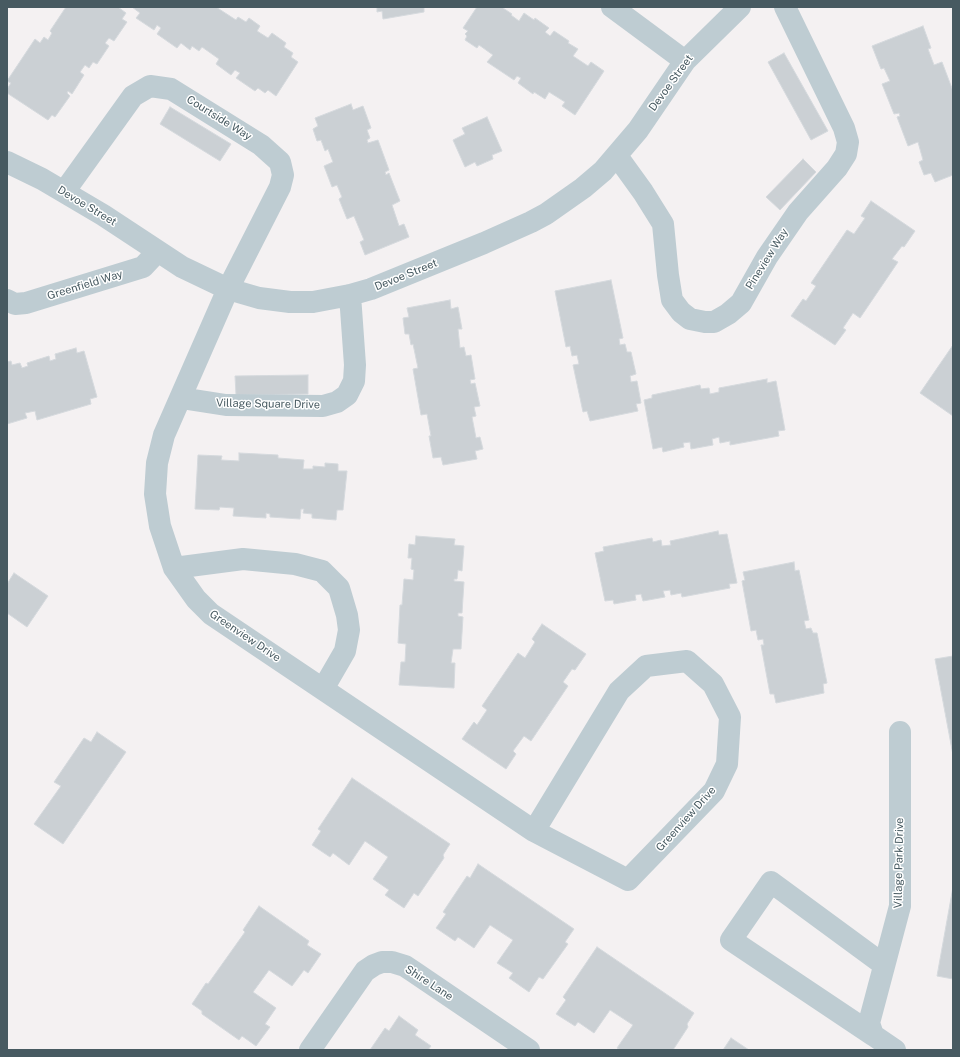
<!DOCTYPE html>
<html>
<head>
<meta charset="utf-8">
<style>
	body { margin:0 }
	#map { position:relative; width:960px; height:1057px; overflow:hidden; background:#f4f1f2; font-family:"Public Sans",sans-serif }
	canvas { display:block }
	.frame { position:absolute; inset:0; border:8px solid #475a61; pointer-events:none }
</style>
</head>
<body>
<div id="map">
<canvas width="960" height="1057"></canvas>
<div class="frame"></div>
</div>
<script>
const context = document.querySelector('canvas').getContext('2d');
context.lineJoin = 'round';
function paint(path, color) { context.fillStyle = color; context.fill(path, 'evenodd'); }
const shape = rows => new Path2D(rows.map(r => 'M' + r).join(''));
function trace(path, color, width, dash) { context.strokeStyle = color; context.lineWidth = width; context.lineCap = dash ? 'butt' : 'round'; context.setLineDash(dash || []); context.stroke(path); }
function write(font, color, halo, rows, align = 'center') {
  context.font = font + ' "Public Sans",sans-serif'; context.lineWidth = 3; context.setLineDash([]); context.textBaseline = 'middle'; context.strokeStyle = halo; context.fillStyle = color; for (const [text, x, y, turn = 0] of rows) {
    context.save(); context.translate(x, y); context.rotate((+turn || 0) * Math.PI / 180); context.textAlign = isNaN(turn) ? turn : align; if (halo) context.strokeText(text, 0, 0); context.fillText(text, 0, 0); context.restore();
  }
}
const building = shape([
	[66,7,118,7,126,13,122,19,127,22,114,41,109,38,105,43,109,46,97,64,93,62,89,68,85,65,80,72,84,75,72,94,68,91,67,93,70,96,55,117,52,115,48,120,7,93,7,89,11,83,7,81,35,39,40,43,44,37,48,40,52,33,50,31,66,7],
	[132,7,216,7,236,20,238,17,246,22,249,18,260,26,257,31,268,38,272,33,286,43,284,47,293,53,291,57,298,62,276,96,268,90,265,93,258,88,255,91,236,78,240,73,235,70,231,75,216,64,219,59,202,47,199,51,192,46,190,50,181,43,177,48,157,34,161,28,157,25,154,30,136,18,140,13,132,7],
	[377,7,424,7,424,12,383,19,382,11,377,12,377,7],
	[477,7,504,7,503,8,512,14,511,15,519,21,524,13,534,20,535,18,549,28,545,32,550,36,554,31,569,41,568,43,578,49,573,56,588,66,591,62,604,71,575,115,562,106,565,102,549,92,545,99,534,92,533,94,518,83,521,78,517,76,514,80,487,62,493,55,479,45,477,48,465,40,467,36,465,34,468,31,463,28,477,7],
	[923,26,931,48,928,49,934,65,942,62,953,91,953,175,935,182,931,173,924,175,919,162,923,160,918,142,908,146,897,117,900,116,899,113,894,114,882,84,890,81,884,68,881,69,872,46,923,26],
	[784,53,828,131,811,140,768,62,784,53],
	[351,104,353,110,363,106,371,128,367,130,370,138,367,140,368,143,378,140,389,170,385,172,386,175,389,173,400,201,392,205,399,226,404,224,409,237,365,255,360,242,364,240,354,216,347,219,339,199,342,197,337,185,332,187,324,166,333,162,328,149,325,151,321,140,317,141,313,129,318,126,315,118,351,104],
	[170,107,231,144,220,161,160,124,170,107],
	[487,117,502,151,492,155,493,159,477,166,475,162,465,167,453,140,465,134,462,128,487,117],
	[803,159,816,172,780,210,766,197,803,159],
	[871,201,915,231,904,247,902,246,892,259,898,262,860,318,853,313,843,328,846,330,835,345,791,316,803,299,806,301,816,286,811,283,847,230,854,234,865,218,861,216,871,201],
	[611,280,623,338,619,339,620,345,625,344,627,352,631,352,636,374,630,376,631,382,637,381,641,403,636,404,638,411,590,421,587,411,583,412,573,365,579,364,577,355,572,356,570,346,566,347,555,291,611,280],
	[450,300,451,309,458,307,462,329,458,329,460,348,464,347,466,356,471,355,475,379,470,380,471,384,475,383,480,406,474,407,476,416,472,417,476,438,480,437,483,449,475,451,477,459,443,465,441,457,433,458,429,436,431,436,427,414,421,415,413,369,418,368,413,344,411,345,409,334,405,334,403,318,409,317,407,308,450,300],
	[953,345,953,416,920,393,953,345],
	[76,348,77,353,84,351,97,397,90,399,91,404,37,420,35,411,25,413,27,418,7,424,7,362,11,361,12,365,20,363,22,368,28,366,27,363,49,356,50,361,56,359,55,354,76,348],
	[308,375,308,394,236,395,235,376,308,375],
	[767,379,767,383,776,381,785,430,778,431,779,436,730,445,730,441,720,443,719,437,712,439,713,445,691,449,690,442,683,443,684,447,663,452,662,447,653,449,644,400,652,398,652,395,700,385,701,389,709,388,710,394,719,392,719,388,767,379],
	[239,453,278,455,278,458,304,460,303,469,313,469,313,466,325,467,325,463,338,464,338,471,347,471,343,510,337,510,336,520,312,518,312,514,303,513,304,509,301,509,300,519,270,517,270,514,266,513,266,518,233,516,234,508,220,507,219,510,195,509,198,455,222,456,221,460,239,461,239,453],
	[718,531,719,535,727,534,737,583,729,584,730,588,682,597,681,593,671,595,670,590,663,591,665,597,643,601,641,594,635,595,636,600,614,604,613,600,605,601,595,553,604,551,603,547,652,538,653,542,661,540,662,546,671,545,670,541,718,531],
	[416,536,455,539,454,545,464,546,462,571,458,570,457,579,454,579,454,581,464,582,462,613,458,613,458,616,463,617,461,649,453,649,451,663,455,663,454,688,399,685,401,662,405,662,406,644,398,643,400,605,402,605,404,579,413,580,414,570,411,569,412,558,408,558,409,544,415,545,416,536],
	[794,562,795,571,799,570,809,620,804,621,806,629,811,628,813,633,817,633,827,683,823,684,824,693,776,703,774,694,770,694,761,645,764,645,763,639,758,640,756,630,751,631,742,581,745,580,743,572,794,562],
	[14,573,48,596,27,627,7,613,7,584,14,573],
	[542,624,586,654,575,670,572,669,563,682,568,686,531,741,524,736,513,751,516,754,506,769,462,739,474,722,477,725,487,710,482,706,518,653,525,658,535,642,532,639,542,624],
	[953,656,953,755,935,659,953,656],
	[97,732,126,752,63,844,34,824,61,786,54,782,84,738,91,742,97,732],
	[352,778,450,844,443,855,444,858,418,896,414,893,404,908,385,895,389,890,373,879,388,857,365,841,349,865,333,853,330,857,312,845,321,831,318,829,352,778],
	[478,864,574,929,565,942,568,944,543,979,539,977,529,992,509,978,513,973,497,963,513,940,490,925,474,948,458,937,455,941,436,928,446,914,443,912,467,876,470,878,478,864],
	[953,887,953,979,937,976,953,887],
	[259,906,309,941,307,945,321,954,308,973,304,970,292,986,269,970,253,992,276,1008,265,1024,270,1027,256,1046,242,1036,239,1040,202,1014,202,1011,192,1004,206,983,208,984,245,932,243,930,259,906],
	[597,947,694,1013,687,1024,688,1027,673,1050,620,1050,617,1048,633,1025,610,1010,594,1033,578,1022,575,1026,556,1014,566,1000,563,997,597,947],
	[399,1016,418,1030,415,1035,431,1046,428,1050,370,1050,385,1028,389,1031,399,1016],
	[731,1038,749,1050,723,1050,731,1038]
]);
paint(building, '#cbd0d4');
trace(building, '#d5d9dd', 1);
trace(shape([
	[612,7,685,61],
	[617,156,643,192,663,224,668,275,672,300,681,312,690,319,705,322,714,322,728,314,741,303,767,257,798,212,837,168,846,154,848,142,844,128,785,7],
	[7,162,42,179,103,215,182,267,228,289,259,298,290,302,313,302,350,295,371,289,484,243,531,222,546,214,583,188,603,171,638,130,685,61,740,7],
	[64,192,133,96,150,86,171,89,261,145,280,162,283,175,280,187,228,289,164,435,157,463,155,494,160,526,174,568,196,599,211,614,534,831,628,880,714,791,727,764,730,717,713,684,687,661,646,666,619,691,534,831],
	[7,300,15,304,26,303,143,267,158,251],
	[181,398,226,405,323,406,337,402,347,395,354,381,355,365,350,295],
	[174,568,243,559,295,564,322,571,339,588,347,615,349,630,345,651,323,689],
	[873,1035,731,940,771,882,884,965],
	[310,1050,365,971,374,965,382,962,392,962,405,966,414,972,529,1050],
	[895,1050,873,1035,869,1023,900,906,900,732]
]), '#beccd2', 22);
write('11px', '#475a61', '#fff', [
	["Devoe Street",671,83,-54],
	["Courtside Way",219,118,32],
	["Devoe Street",87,206,31],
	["Pineview Way",767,259,-58],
	["Devoe Street",406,275,-22],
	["Greenfield Way",85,285,-17],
	["Village Square Drive",268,404,1],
	["Greenview Drive",245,636,34],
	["Greenview Drive",686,819,-48],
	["Village Park Drive",899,863,-89],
	["Shire Lane",429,983,33]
]);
</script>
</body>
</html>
